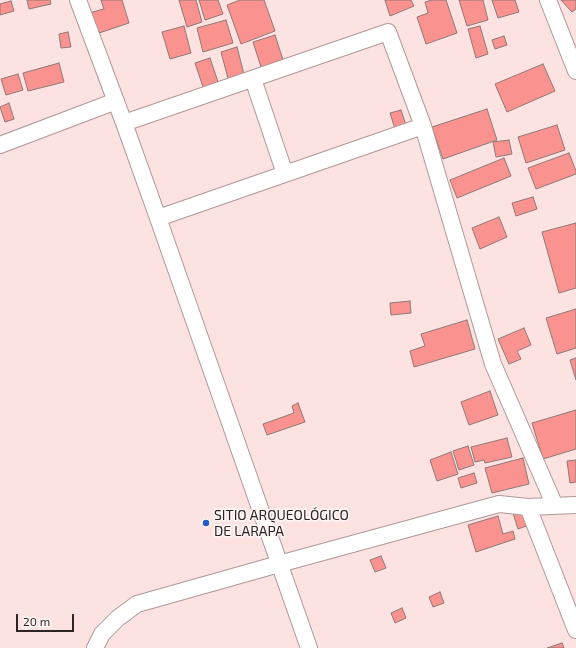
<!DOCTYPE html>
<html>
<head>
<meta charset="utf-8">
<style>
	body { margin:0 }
	#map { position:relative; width:576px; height:648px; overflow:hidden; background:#fce3e2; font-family:"Exo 2",sans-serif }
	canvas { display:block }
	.scale { position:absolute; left:16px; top:614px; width:58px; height:18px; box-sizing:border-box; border:2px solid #2d2423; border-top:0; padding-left:5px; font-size:12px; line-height:14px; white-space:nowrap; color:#2d2423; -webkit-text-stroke:3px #fff5f4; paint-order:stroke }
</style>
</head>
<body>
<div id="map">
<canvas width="576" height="648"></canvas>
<div class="scale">20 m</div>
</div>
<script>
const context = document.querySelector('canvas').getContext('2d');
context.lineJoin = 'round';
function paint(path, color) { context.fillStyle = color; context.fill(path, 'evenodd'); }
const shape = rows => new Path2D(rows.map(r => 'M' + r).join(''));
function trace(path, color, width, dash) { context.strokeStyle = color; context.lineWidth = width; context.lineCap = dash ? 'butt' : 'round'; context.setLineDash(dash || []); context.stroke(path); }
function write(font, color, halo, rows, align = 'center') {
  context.font = font + ' "Exo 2",sans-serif'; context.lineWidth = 3.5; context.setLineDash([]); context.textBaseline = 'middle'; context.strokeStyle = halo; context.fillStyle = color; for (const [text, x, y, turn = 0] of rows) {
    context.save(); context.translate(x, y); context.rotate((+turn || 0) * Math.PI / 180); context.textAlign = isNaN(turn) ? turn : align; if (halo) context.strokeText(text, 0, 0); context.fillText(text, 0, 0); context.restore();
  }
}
const building = shape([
	[27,0,50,0,51,4,29,9,27,0],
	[101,0,122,0,129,23,96,34,89,13,104,9,101,0],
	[179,0,196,0,202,22,187,27,179,0],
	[199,0,218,0,223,14,205,20,199,0],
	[240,0,264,0,275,31,241,44,227,5,240,0],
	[385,0,411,0,414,6,390,16,385,0],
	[432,0,446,0,457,33,426,44,417,17,428,13,425,2,432,0],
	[459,0,483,0,488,20,467,26,459,0],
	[492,0,515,0,519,12,498,18,492,0],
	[561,0,576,0,576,9,572,12,561,0],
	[11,1,14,11,0,15,0,4,11,1],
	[226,20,233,43,203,52,197,28,226,20],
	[184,26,191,53,170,59,162,32,184,26],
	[480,26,488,54,476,58,468,29,480,26],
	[68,32,71,47,61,48,59,34,68,32],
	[275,35,284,63,262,70,253,42,275,35],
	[504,36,507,45,495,49,492,40,504,36],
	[237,47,245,78,229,82,221,52,237,47],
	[210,58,219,85,204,90,195,63,210,58],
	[59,63,64,82,28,91,23,73,59,63],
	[543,64,555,91,507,112,495,84,543,64],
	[18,74,23,90,6,95,1,79,18,74],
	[9,103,14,119,5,122,0,107,9,103],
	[487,109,497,140,443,159,432,127,487,109],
	[401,110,406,125,395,129,390,113,401,110],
	[557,125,565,150,526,163,518,137,557,125],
	[509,140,512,154,496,157,493,142,509,140],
	[569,153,576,171,576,174,536,189,528,168,569,153],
	[504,158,511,176,457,198,450,180,504,158],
	[533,197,537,209,516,216,512,203,533,197],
	[499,217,507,237,480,249,472,228,499,217],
	[576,223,576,288,559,293,542,232,576,223],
	[410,301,411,313,391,315,390,303,410,301],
	[576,309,576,348,557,354,546,318,576,309],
	[467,320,475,349,414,367,410,351,425,346,421,334,467,320],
	[524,328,531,345,517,351,521,359,509,364,498,339,524,328],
	[576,358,576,380,570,360,576,358],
	[490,391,498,415,469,425,461,402,490,391],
	[298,403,305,422,267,435,263,424,294,413,292,406,298,403],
	[576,410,576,449,543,459,532,423,576,410],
	[507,438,512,457,485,463,484,460,475,462,471,447,507,438],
	[468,446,474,465,459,470,453,451,468,446],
	[451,452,458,474,437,481,430,460,451,452],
	[523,458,529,484,492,493,485,468,523,458],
	[576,460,576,482,570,483,567,461,576,460],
	[474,473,477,483,461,488,458,478,474,473],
	[528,509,532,524,518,529,513,513,528,509],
	[498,516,503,534,513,531,515,539,476,552,468,525,498,516],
	[381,556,386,568,375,572,370,560,381,556],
	[440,592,444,603,433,607,429,597,440,592],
	[402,608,406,618,395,623,391,613,402,608],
	[562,643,564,648,547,648,562,643]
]);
paint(building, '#fa938f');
trace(building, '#8e7876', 1);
const minor = shape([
	[78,0,124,123,158,218,309,648],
	[548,0,576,71],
	[253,79,285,174],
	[124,123,388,32,423,126,493,364,555,506],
	[0,145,116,101],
	[158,218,423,126],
	[528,507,576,630],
	[95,648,102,634,118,618,137,604,279,564,499,504,528,507,576,505]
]);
trace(minor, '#af9896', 18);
trace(minor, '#fff', 16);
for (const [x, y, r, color] of [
	[206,523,4,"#2459c6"]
]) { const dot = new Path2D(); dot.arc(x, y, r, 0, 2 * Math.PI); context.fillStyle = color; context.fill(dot); trace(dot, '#fff5f4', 1.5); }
write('14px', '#2d2423', '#fff5f4', [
	["SITIO ARQUEOLÓGICO",214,515],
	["DE LARAPA",214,531]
], 'left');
</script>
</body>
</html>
